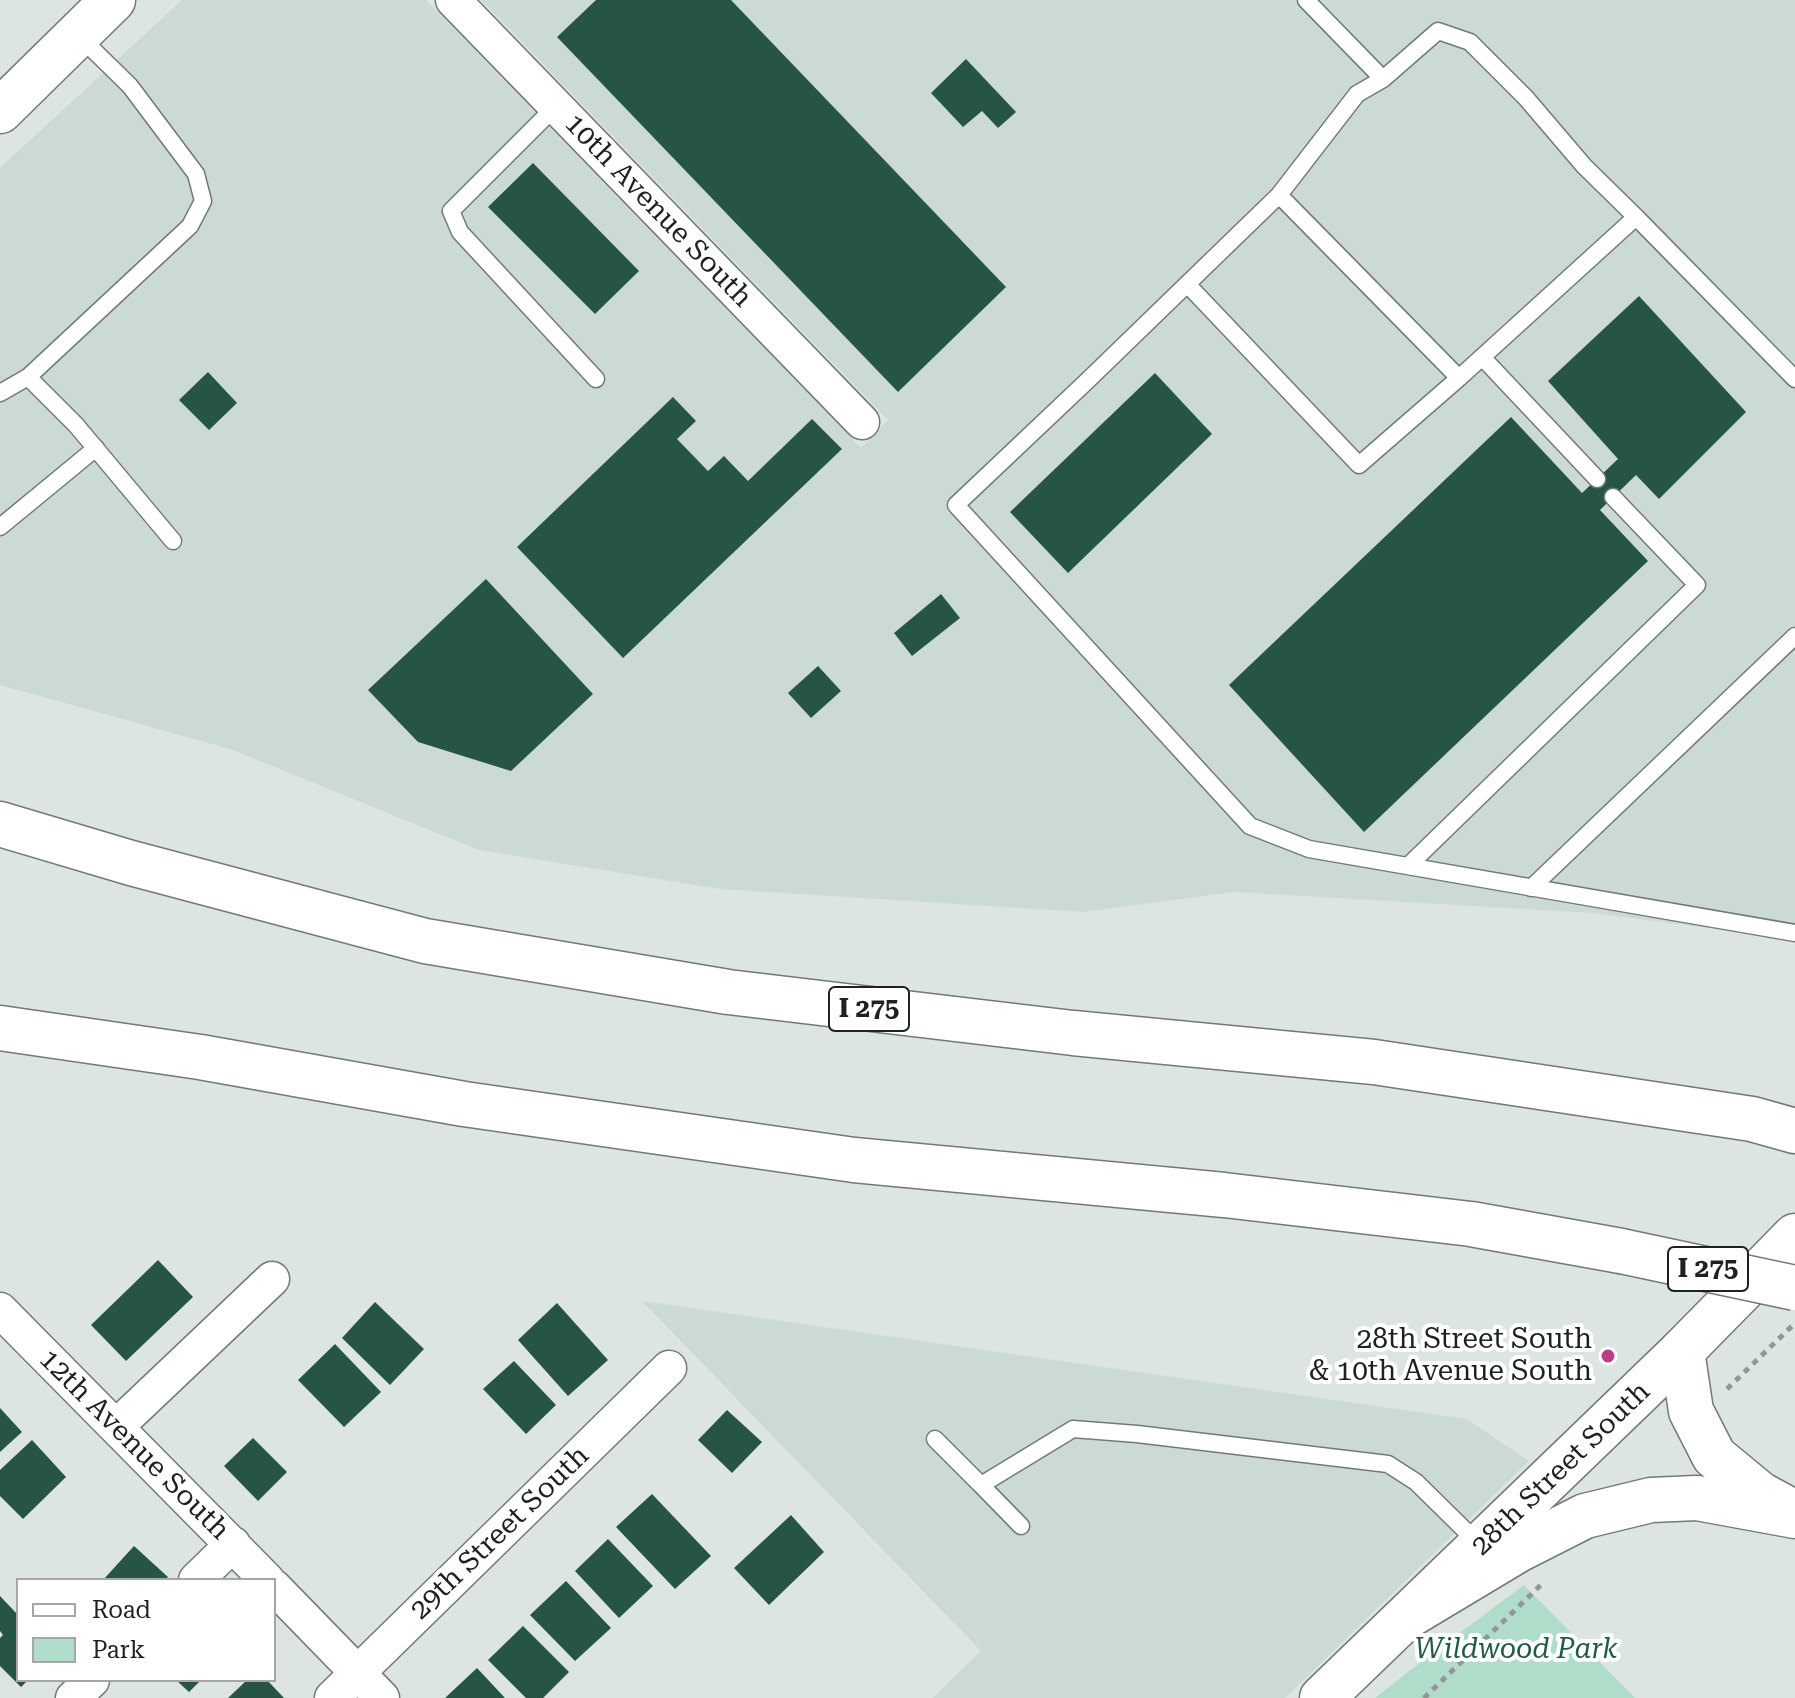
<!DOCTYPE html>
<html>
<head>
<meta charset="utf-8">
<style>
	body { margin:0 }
	#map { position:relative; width:1795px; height:1698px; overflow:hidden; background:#dde5e1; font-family:"Roboto Serif",serif }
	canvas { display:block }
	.legend { position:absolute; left:16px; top:1578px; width:260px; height:104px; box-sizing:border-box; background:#fff; border:2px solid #a5a6a6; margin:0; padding:10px 14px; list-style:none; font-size:24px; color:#1e2120 }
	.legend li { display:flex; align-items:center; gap:16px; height:40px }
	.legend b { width:40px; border:2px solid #a5a6a6 }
</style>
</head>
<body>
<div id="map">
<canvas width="1795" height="1698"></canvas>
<ul class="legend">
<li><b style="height:10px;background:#fff"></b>Road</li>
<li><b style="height:22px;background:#b0dcca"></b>Park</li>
</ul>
</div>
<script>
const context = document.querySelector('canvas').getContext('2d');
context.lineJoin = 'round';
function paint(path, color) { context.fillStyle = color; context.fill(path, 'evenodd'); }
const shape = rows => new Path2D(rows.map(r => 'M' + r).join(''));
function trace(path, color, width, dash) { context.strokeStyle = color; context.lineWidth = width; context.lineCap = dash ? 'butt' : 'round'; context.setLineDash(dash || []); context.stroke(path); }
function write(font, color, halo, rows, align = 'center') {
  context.font = font + ' "Roboto Serif",serif'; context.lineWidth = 8; context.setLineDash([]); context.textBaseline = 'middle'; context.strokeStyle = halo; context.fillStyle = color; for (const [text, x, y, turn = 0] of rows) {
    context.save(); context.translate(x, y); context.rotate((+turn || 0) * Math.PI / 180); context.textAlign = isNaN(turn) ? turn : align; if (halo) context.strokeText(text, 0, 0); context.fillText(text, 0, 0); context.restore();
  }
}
paint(shape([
	[182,0,426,0,861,448,888,420,481,0,1795,0,1795,939,1592,913,1235,892,1083,912,720,889,479,850,230,749,0,685,0,168],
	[642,1301,1467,1419,1529,1461,1285,1698,932,1698,981,1651]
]), '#cbdbd4');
paint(shape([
	[1524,1585,1635,1698,1375,1698,1413,1668]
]), '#b0dcca');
paint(shape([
	[596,0,731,0,1006,287,898,392,557,37],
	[966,59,1016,112,998,128,982,111,963,127,931,93],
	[533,163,639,271,595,314,488,207],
	[1639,296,1746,412,1659,499,1636,475,1600,510,1648,561,1364,832,1229,685,1511,417,1582,493,1618,459,1548,381],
	[208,372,237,403,209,430,179,400],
	[1155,373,1212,434,1068,573,1010,512],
	[673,397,696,421,677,439,708,471,724,456,748,481,812,419,842,449,623,658,517,547],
	[486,579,593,694,511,771,418,742,368,690],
	[941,594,960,618,912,656,894,633],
	[818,666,841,691,811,718,788,693],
	[158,1260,193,1297,126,1361,91,1325],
	[375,1302,424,1349,390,1385,342,1338],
	[557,1303,608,1360,568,1396,518,1340],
	[335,1344,381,1392,344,1427,298,1380],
	[514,1361,556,1405,526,1434,483,1389],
	[0,1408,22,1432,0,1452],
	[727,1410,762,1442,732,1473,698,1440],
	[253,1438,287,1472,258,1501,224,1466],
	[32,1440,66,1477,23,1519,0,1496,0,1470],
	[652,1494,711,1556,675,1589,616,1527],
	[791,1515,824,1552,769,1605,734,1568],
	[608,1539,653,1586,619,1618,575,1571],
	[134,1546,168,1577,165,1580,103,1580],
	[566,1581,611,1628,575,1661,530,1615],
	[0,1596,18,1615,18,1680,28,1680,21,1687,0,1666,0,1638,3,1635,0,1631],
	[523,1626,569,1672,543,1698,526,1698,488,1660],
	[477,1668,505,1698,445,1698],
	[176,1680,201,1680,189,1692],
	[247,1680,267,1680,284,1698,228,1698]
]), '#275545');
const lane = shape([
	[1306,0,1383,79],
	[79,36,130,86,196,174,203,201,190,226,28,377,76,425,173,541],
	[556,106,451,211,460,232,596,379],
	[1279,195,1357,94,1383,79,1438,31,1470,42,1526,98,1584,166,1636,217],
	[1187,284,1359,465,1459,378],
	[1482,357,1597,479],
	[1795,379,1636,217,1459,378,1279,195,1086,382,956,505,1250,826,1309,849,1795,933],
	[0,393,28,377],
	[0,527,96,448],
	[1408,866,1697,585,1613,497],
	[1531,888,1795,636],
	[935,1439,981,1485,1073,1429,1137,1434,1388,1464,1416,1482,1480,1545],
	[981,1485,1021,1526]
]);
const street = shape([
	[453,0,862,422],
	[0,1310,267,1580],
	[116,1427,272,1279],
	[196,1580,233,1544],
	[274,1587,382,1698],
	[73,1698,92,1680],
	[332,1698,669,1368]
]);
const secondary = shape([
	[0,111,113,0],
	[1322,1698,1682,1351,1795,1236]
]);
const highway = shape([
	[0,824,131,863,425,941,728,992,1073,1033,1374,1062,1752,1119,1795,1131],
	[0,1028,200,1057,464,1104,854,1160,1224,1195,1471,1224,1621,1251],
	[1682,1351,1691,1411,1714,1456,1760,1494,1784,1507],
	[1408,1616,1518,1550,1585,1516,1651,1500,1697,1498,1795,1516]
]);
trace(lane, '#727976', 19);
trace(street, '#727976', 37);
trace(secondary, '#727976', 47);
trace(highway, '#727976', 47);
trace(shape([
	[1727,1389,1792,1326],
	[1424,1698,1544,1582]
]), '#919794', 5, [6, 6]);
trace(lane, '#fff', 16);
trace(street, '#fff', 34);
trace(secondary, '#fff', 44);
trace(highway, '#fff', 44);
const highwayBridge = shape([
	[1621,1251,1795,1288]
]);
trace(highwayBridge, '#727976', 47, []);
trace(highwayBridge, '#fff', 44);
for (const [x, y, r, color] of [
	[1608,1356,8,"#bc3d88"]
]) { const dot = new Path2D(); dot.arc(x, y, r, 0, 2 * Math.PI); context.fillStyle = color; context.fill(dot); trace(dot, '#fff', 3); }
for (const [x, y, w] of [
	[869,1009,80],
	[1708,1269,80]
]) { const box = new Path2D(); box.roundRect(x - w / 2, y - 22, w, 44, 6); context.fillStyle = '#fff'; context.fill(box); trace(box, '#1e2120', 2); }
write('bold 26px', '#1e2120', null, [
	["I 275",869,1009],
	["I 275",1708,1269]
]);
write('28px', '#1e2120', '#fff', [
	["10th Avenue South",658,211,46],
	["12th Avenue South",134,1445,45],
	["28th Street South",1561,1469,-44],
	["29th Street South",500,1533,-44]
]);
write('28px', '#1e2120', '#fff', [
	["28th Street South",1592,1340],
	["& 10th Avenue South",1592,1372]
], 'right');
write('italic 28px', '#205b48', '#fff', [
	["Wildwood Park",1516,1650]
]);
</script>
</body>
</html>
